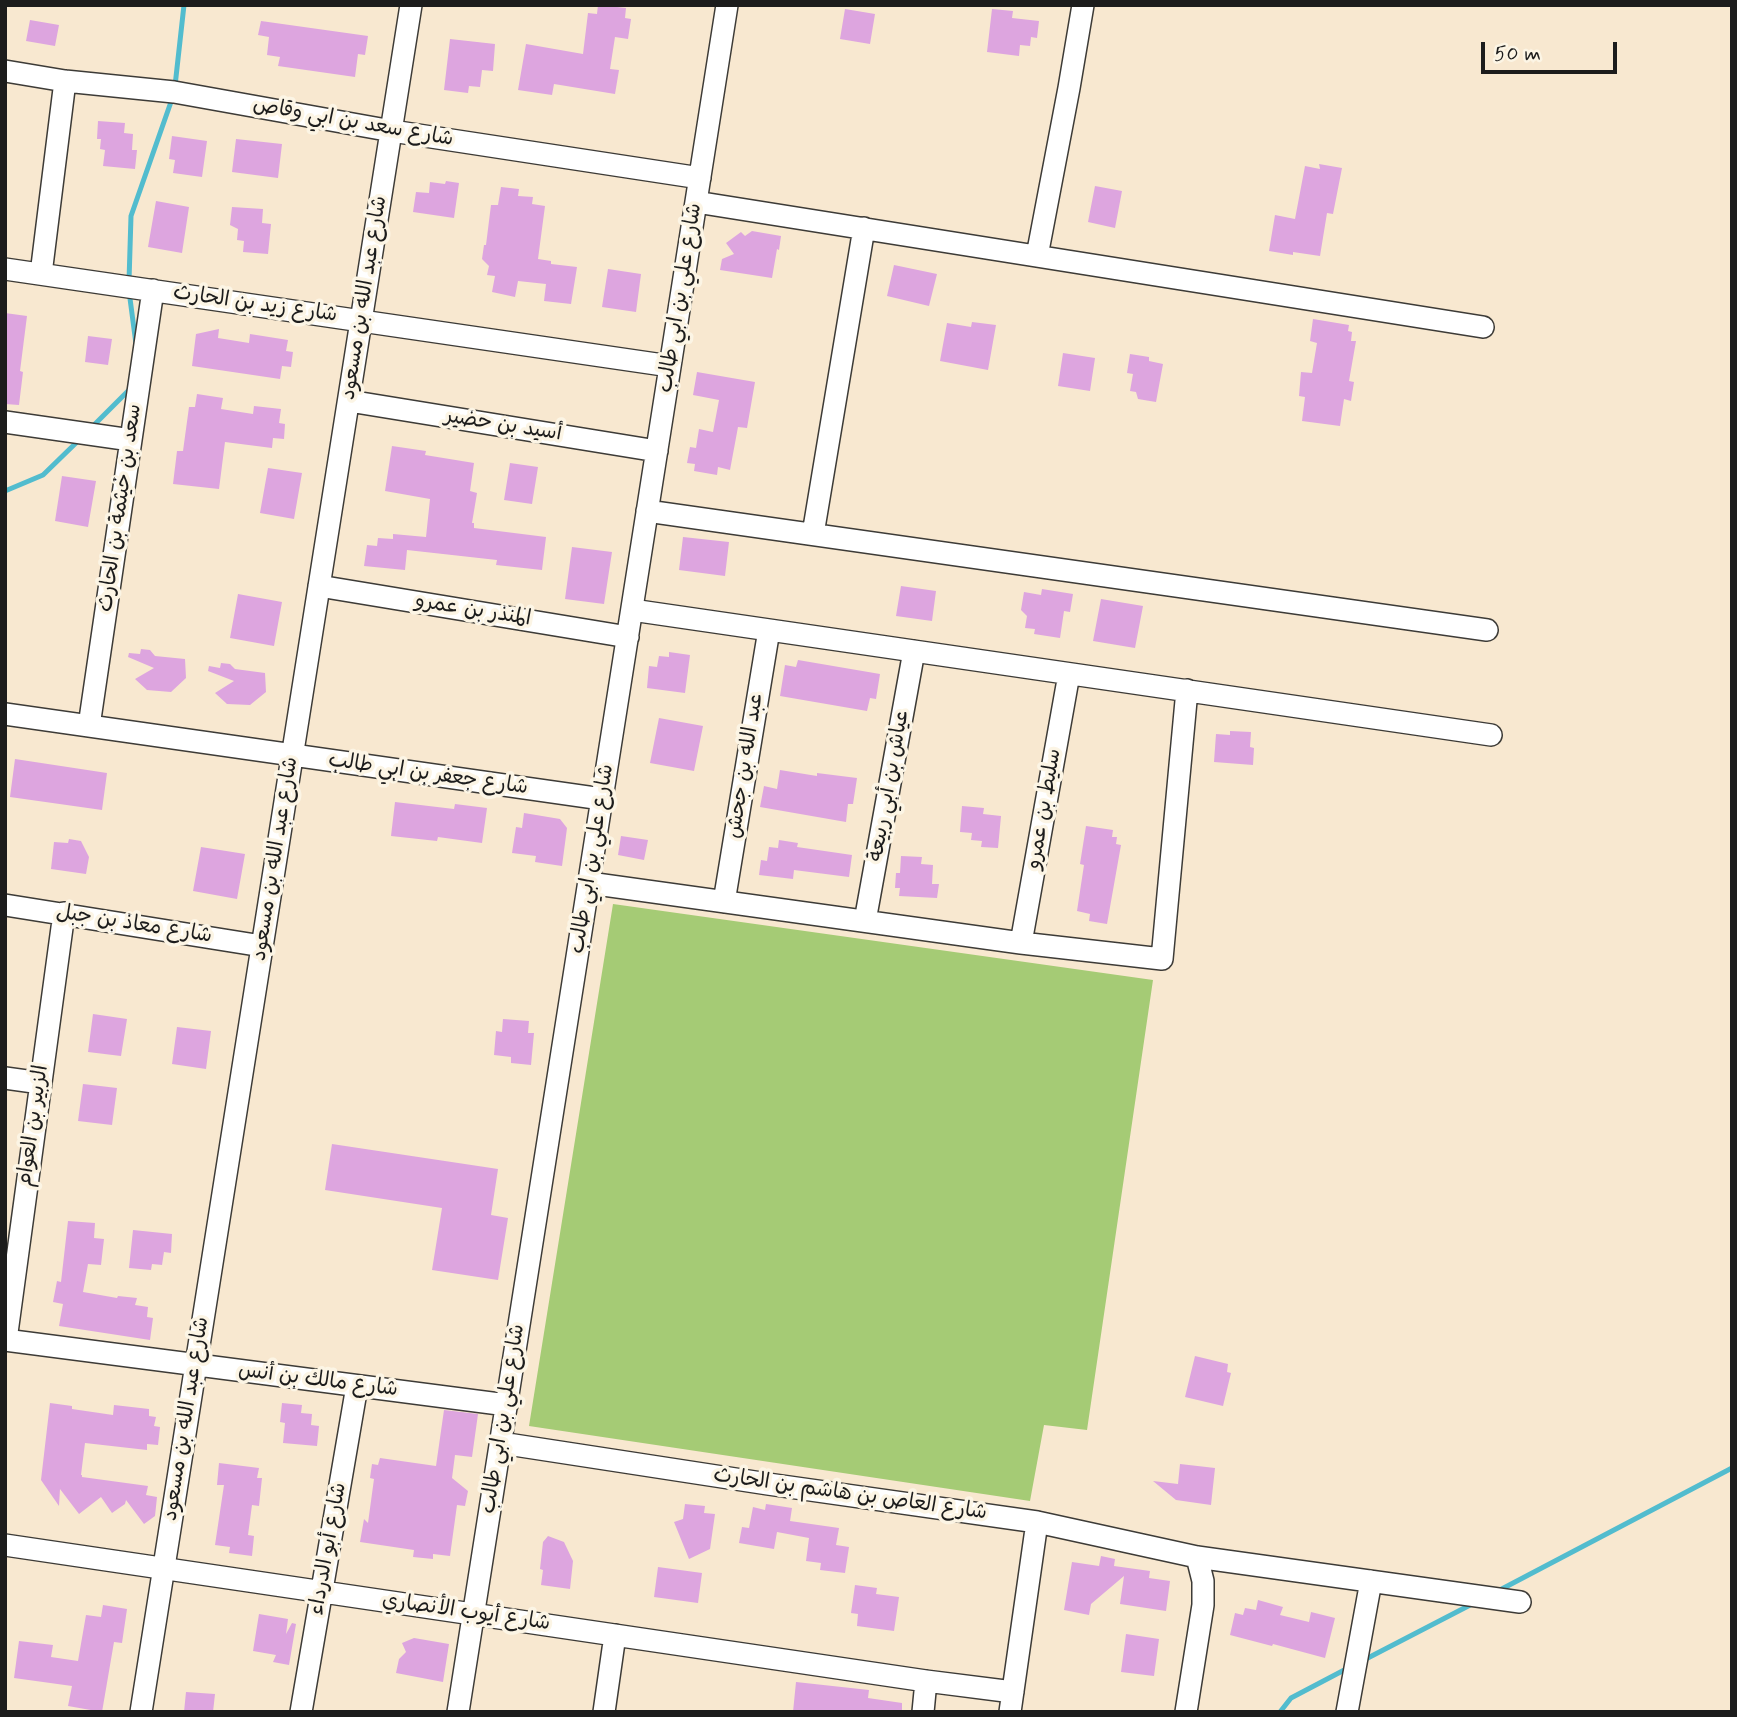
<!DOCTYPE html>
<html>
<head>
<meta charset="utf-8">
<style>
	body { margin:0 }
	#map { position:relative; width:1737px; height:1717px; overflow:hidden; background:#f8e8d0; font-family:Mynerve,sans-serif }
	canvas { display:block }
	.frame { position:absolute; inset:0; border:7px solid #1c1c1c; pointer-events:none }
	.scale { position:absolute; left:1481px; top:42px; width:136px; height:32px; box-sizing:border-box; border:4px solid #1c1c1c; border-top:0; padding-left:9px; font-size:21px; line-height:24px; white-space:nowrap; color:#1c1c1c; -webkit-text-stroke:5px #fcf5e5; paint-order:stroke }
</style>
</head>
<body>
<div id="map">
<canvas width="1737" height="1717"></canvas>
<div class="frame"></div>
<div class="scale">50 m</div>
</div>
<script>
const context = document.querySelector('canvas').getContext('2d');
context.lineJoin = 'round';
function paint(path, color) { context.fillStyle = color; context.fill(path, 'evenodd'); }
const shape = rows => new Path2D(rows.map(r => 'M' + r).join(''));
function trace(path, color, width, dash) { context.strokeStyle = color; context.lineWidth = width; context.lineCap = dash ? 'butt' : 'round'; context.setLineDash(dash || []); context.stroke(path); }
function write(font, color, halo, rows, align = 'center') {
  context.font = font + ' Mynerve,"Playpen Sans Arabic",sans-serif'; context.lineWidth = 7; context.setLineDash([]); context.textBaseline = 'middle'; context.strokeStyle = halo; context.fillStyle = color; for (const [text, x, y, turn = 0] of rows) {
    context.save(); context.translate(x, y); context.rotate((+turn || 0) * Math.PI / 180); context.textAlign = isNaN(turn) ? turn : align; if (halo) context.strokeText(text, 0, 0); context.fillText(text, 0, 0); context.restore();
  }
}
paint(shape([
	[613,904,1153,980,1087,1430,1044,1425,1030,1501,529,1426]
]), '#a5cb75');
trace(shape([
	[175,86,184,5],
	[129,281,131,216,172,99],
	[129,291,136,344],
	[91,428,131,388],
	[5,491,43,475,79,440],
	[1496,1592,1732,1468],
	[1362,1661,1474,1603],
	[1280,1712,1291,1698,1350,1667]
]), '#52bcce', 5);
paint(shape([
	[598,5,617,5,617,7,626,8,625,18,631,19,628,39,615,37,610,69,619,70,615,94,554,84,552,95,518,90,526,44,583,54,588,13,597,14],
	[845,9,875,14,870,44,840,39],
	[992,9,1013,11,1012,18,1039,21,1037,38,1031,37,1030,46,1020,45,1019,56,987,52],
	[30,20,59,25,55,46,26,41],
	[261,21,368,36,365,55,358,54,355,77,278,66,280,57,267,55,269,37,258,35],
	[450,39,495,44,493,71,482,70,480,87,469,86,468,93,444,90],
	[98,121,125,123,124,133,133,134,132,150,137,150,135,169,103,166,105,150,100,149,101,139,97,139],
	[172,136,207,141,202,177,173,173,175,160,169,159],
	[236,139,282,144,278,178,232,172],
	[1319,164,1342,168,1333,214,1327,213,1320,256,1293,252,1293,255,1269,251,1275,215,1295,219,1305,166,1320,169],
	[446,181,459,183,454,218,413,212,416,192,429,193,430,182,445,184],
	[1095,186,1122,191,1115,228,1088,222],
	[501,187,519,189,518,196,533,197,532,204,545,206,538,259,551,261,551,264,577,267,571,304,544,301,546,284,518,281,515,297,492,292,495,276,487,275,489,266,482,259,484,245,486,245,491,205,498,205],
	[156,201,189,207,182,253,148,247],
	[232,207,263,209,262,223,271,224,268,254,243,252,244,241,237,240,238,229,230,225],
	[752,231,781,236,779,250,777,249,772,278,720,270,722,259,734,254,726,243,741,232,745,236],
	[894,265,937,274,929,306,887,296],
	[608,269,641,274,636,312,602,307],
	[5,313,27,316,20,371,23,372,19,405,5,404],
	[1313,319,1349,325,1348,331,1352,332,1351,341,1356,341,1349,381,1354,382,1351,401,1344,399,1340,426,1302,421,1305,397,1299,396,1301,372,1312,373,1317,343,1310,341],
	[972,322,996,325,988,370,940,361,947,323,971,327],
	[219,329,218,338,249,343,250,334,288,340,286,351,293,352,291,367,282,366,280,379,192,366,196,334],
	[88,336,112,339,108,365,85,362],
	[1063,353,1095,358,1090,391,1058,386],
	[1130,354,1149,357,1149,361,1163,364,1156,402,1138,399,1136,392,1130,391,1133,374,1127,373],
	[697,372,755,382,747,428,738,427,730,470,718,467,717,475,694,471,695,464,687,463,690,447,696,448,699,429,713,432,719,400,693,395],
	[197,394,223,398,221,409,253,414,254,406,281,409,279,423,285,424,284,439,273,438,272,448,225,442,219,489,173,484,177,451,183,451,189,407,195,407],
	[392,446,426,451,425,455,474,463,470,491,477,493,472,523,474,523,474,528,546,537,542,570,496,565,497,560,407,550,405,570,364,566,367,545,377,546,378,538,393,539,393,534,426,537,430,499,385,491],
	[510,463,538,467,532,504,504,500],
	[268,468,302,473,294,519,260,513],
	[62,476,96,481,88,527,55,521],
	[683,537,729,542,725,576,679,570],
	[572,547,612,552,604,604,565,599],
	[901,586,936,591,932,621,896,616],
	[1042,589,1073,594,1070,612,1064,611,1060,638,1034,634,1035,629,1025,628,1027,616,1021,610,1024,592,1041,595],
	[238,594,282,602,274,646,230,638],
	[1101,599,1143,606,1135,648,1093,641],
	[141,649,150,650,155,656,185,659,186,678,171,692,147,690,135,679,154,668,128,657,129,653,140,654],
	[669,652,690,655,685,693,647,688,649,666,657,667,659,656,669,657],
	[798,660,880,674,876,699,870,698,867,711,780,696,785,665,796,667],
	[221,663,230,664,235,669,265,673,266,692,250,705,227,704,215,693,234,681,208,671,209,666,220,668],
	[659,718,703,726,694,771,650,763],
	[1230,731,1251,732,1250,747,1254,748,1253,765,1214,762,1216,734,1230,735],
	[15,759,107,773,102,810,10,797],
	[780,770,817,776,817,773,857,778,853,804,848,804,846,822,760,807,764,786,777,789],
	[395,802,454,809,455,804,487,808,482,843,438,837,437,841,391,836],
	[962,806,984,808,983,814,1001,816,998,848,981,847,982,841,971,840,972,833,960,832],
	[524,813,560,819,567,828,562,866,535,862,536,856,512,853,516,827,522,828],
	[1086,826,1113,830,1112,837,1117,837,1116,844,1121,845,1107,924,1089,921,1090,914,1077,911,1084,865,1080,864],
	[621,836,648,840,644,860,618,855],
	[69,839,81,841,89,857,86,874,51,869,54,842,68,843],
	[779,840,798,843,797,847,852,855,849,877,794,870,793,879,759,875,761,860,767,861,769,847,778,848],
	[201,847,245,854,237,899,193,891],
	[901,856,922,857,921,864,933,865,932,884,939,884,937,898,899,896,900,888,895,888,896,873,900,873],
	[93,1014,127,1019,121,1056,88,1052],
	[503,1019,529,1021,528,1033,534,1033,531,1065,511,1063,511,1057,494,1055,496,1031,502,1032],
	[177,1027,211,1031,206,1069,172,1064],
	[83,1084,117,1088,112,1125,78,1121],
	[332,1144,498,1169,491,1215,508,1218,498,1280,432,1270,442,1208,325,1190],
	[68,1221,95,1223,94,1238,104,1239,101,1265,88,1264,83,1292,117,1298,118,1296,137,1298,135,1305,148,1307,147,1317,153,1318,150,1340,59,1326,63,1304,53,1302,57,1281,61,1282],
	[133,1230,172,1234,171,1253,164,1252,162,1265,152,1264,151,1270,129,1268],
	[1195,1356,1228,1364,1227,1372,1231,1373,1223,1406,1185,1397],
	[50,1403,72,1406,72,1409,113,1415,114,1405,149,1409,149,1416,156,1417,154,1426,160,1427,158,1445,147,1444,147,1450,85,1443,81,1475,82,1475,82,1477,148,1486,146,1495,157,1497,155,1516,144,1524,126,1500,125,1504,112,1513,101,1497,79,1514,60,1489,59,1506,41,1480],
	[282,1403,302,1405,301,1413,312,1414,311,1425,319,1426,317,1446,283,1443,285,1423,280,1422],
	[444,1410,478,1414,472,1457,455,1455,452,1478,468,1491,465,1506,457,1505,450,1556,433,1554,433,1559,413,1557,414,1550,360,1542,364,1519,368,1523,374,1479,370,1478,372,1464,378,1465,380,1458,436,1466],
	[219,1463,259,1468,257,1478,262,1478,259,1506,252,1505,248,1535,254,1536,252,1556,229,1553,230,1547,215,1545,224,1485,217,1485],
	[1180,1464,1215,1468,1211,1505,1176,1500,1153,1481,1178,1484],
	[685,1504,705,1506,704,1513,715,1514,710,1549,689,1559,674,1522,683,1519],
	[766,1504,792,1508,790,1521,839,1528,836,1545,849,1547,845,1573,820,1570,821,1563,806,1561,809,1538,777,1532,774,1549,739,1543,742,1527,749,1528,753,1507,765,1510],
	[548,1536,564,1542,573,1561,570,1589,541,1585,543,1570,540,1569,543,1542],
	[1101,1556,1115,1559,1114,1566,1150,1571,1149,1578,1170,1581,1166,1611,1120,1604,1124,1576,1091,1604,1089,1615,1064,1610,1072,1562,1099,1566],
	[658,1567,702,1573,698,1603,654,1597],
	[855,1585,877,1588,876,1594,899,1597,894,1631,857,1626,858,1614,851,1613],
	[1258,1600,1283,1607,1280,1615,1309,1622,1311,1612,1335,1618,1325,1658,1273,1644,1272,1646,1230,1635,1235,1613,1243,1615,1245,1608,1256,1610],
	[103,1605,127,1609,122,1643,114,1642,102,1712,68,1706,72,1686,14,1678,19,1641,53,1645,51,1657,78,1661,86,1615,101,1617],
	[259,1614,288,1619,286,1634,292,1623,296,1624,289,1665,273,1662,276,1655,253,1651],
	[1126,1634,1159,1639,1154,1676,1121,1672],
	[414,1638,449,1644,443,1682,396,1673,399,1659,406,1652,402,1643],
	[796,1682,869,1690,868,1698,902,1703,902,1712,793,1712],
	[186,1692,215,1694,213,1712,184,1712]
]), '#dda5df');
const minor = shape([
	[5,71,65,81,174,92,392,131,700,178],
	[696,202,1483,327],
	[1037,256,1069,88,1083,5],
	[5,269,670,366],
	[41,274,65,81],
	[349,401,657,451],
	[5,422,131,440],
	[647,511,1487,630],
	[813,534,864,228],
	[319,586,628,637],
	[632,610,1491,735],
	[5,714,602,799],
	[89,726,153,290],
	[589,883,1021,943,1162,959,1187,690],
	[724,902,769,630],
	[5,905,262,946],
	[865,921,914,651],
	[1021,943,1069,674],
	[5,1078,41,1083],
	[5,1340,507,1405],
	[6,1340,64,913],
	[501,1443,768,1484,1037,1522,1197,1557,1520,1602],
	[5,1545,926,1681,1013,1692],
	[141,1712,411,5],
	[301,1712,357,1386],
	[458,1712,727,5],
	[604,1712,615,1635],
	[923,1712,926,1681],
	[1010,1712,1037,1522],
	[1186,1712,1203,1605,1203,1581,1197,1557],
	[1347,1712,1371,1581]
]);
trace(minor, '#3d3b37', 24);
trace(minor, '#fff', 21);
write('21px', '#1c1c1c', '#fcf5e5', [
	["شارع سعد بن ابي وقاص",353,123,10],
	["شارع عبد الله بن مسعود",365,298,-81],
	["شارع علي بن ابي طالب",681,298,-81],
	["شارع زيد بن الحارث",255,305,8],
	["أسيد بن حضير",503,426,9],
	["سعد بن خيثمة بن الحارث",121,508,-82],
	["المنذر بن عمرو",473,611,9],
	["عبد الله بن جحش",746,766,-81],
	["شارع جعفر بن ابي طالب",428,775,8],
	["عياش بن أبي ربيعة",890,786,-80],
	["سليط بن عمرو",1045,809,-80],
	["شارع عبد الله بن مسعود",276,859,-81],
	["شارع علي بن ابي طالب",593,859,-81],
	["شارع معاذ بن جبل",134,925,9],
	["الزبير بن العوام",34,1126,-82],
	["شارع مالك بن أنس",318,1381,7],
	["شارع عبد الله بن مسعود",187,1419,-81],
	["شارع علي بن ابي طالب",504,1419,-81],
	["شارع العاص بن هاشم بن الحارث",850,1495,8],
	["شارع أبو الدرداء",329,1549,-80],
	["شارع أيوب الأنصاري",466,1613,8]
]);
</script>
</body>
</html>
